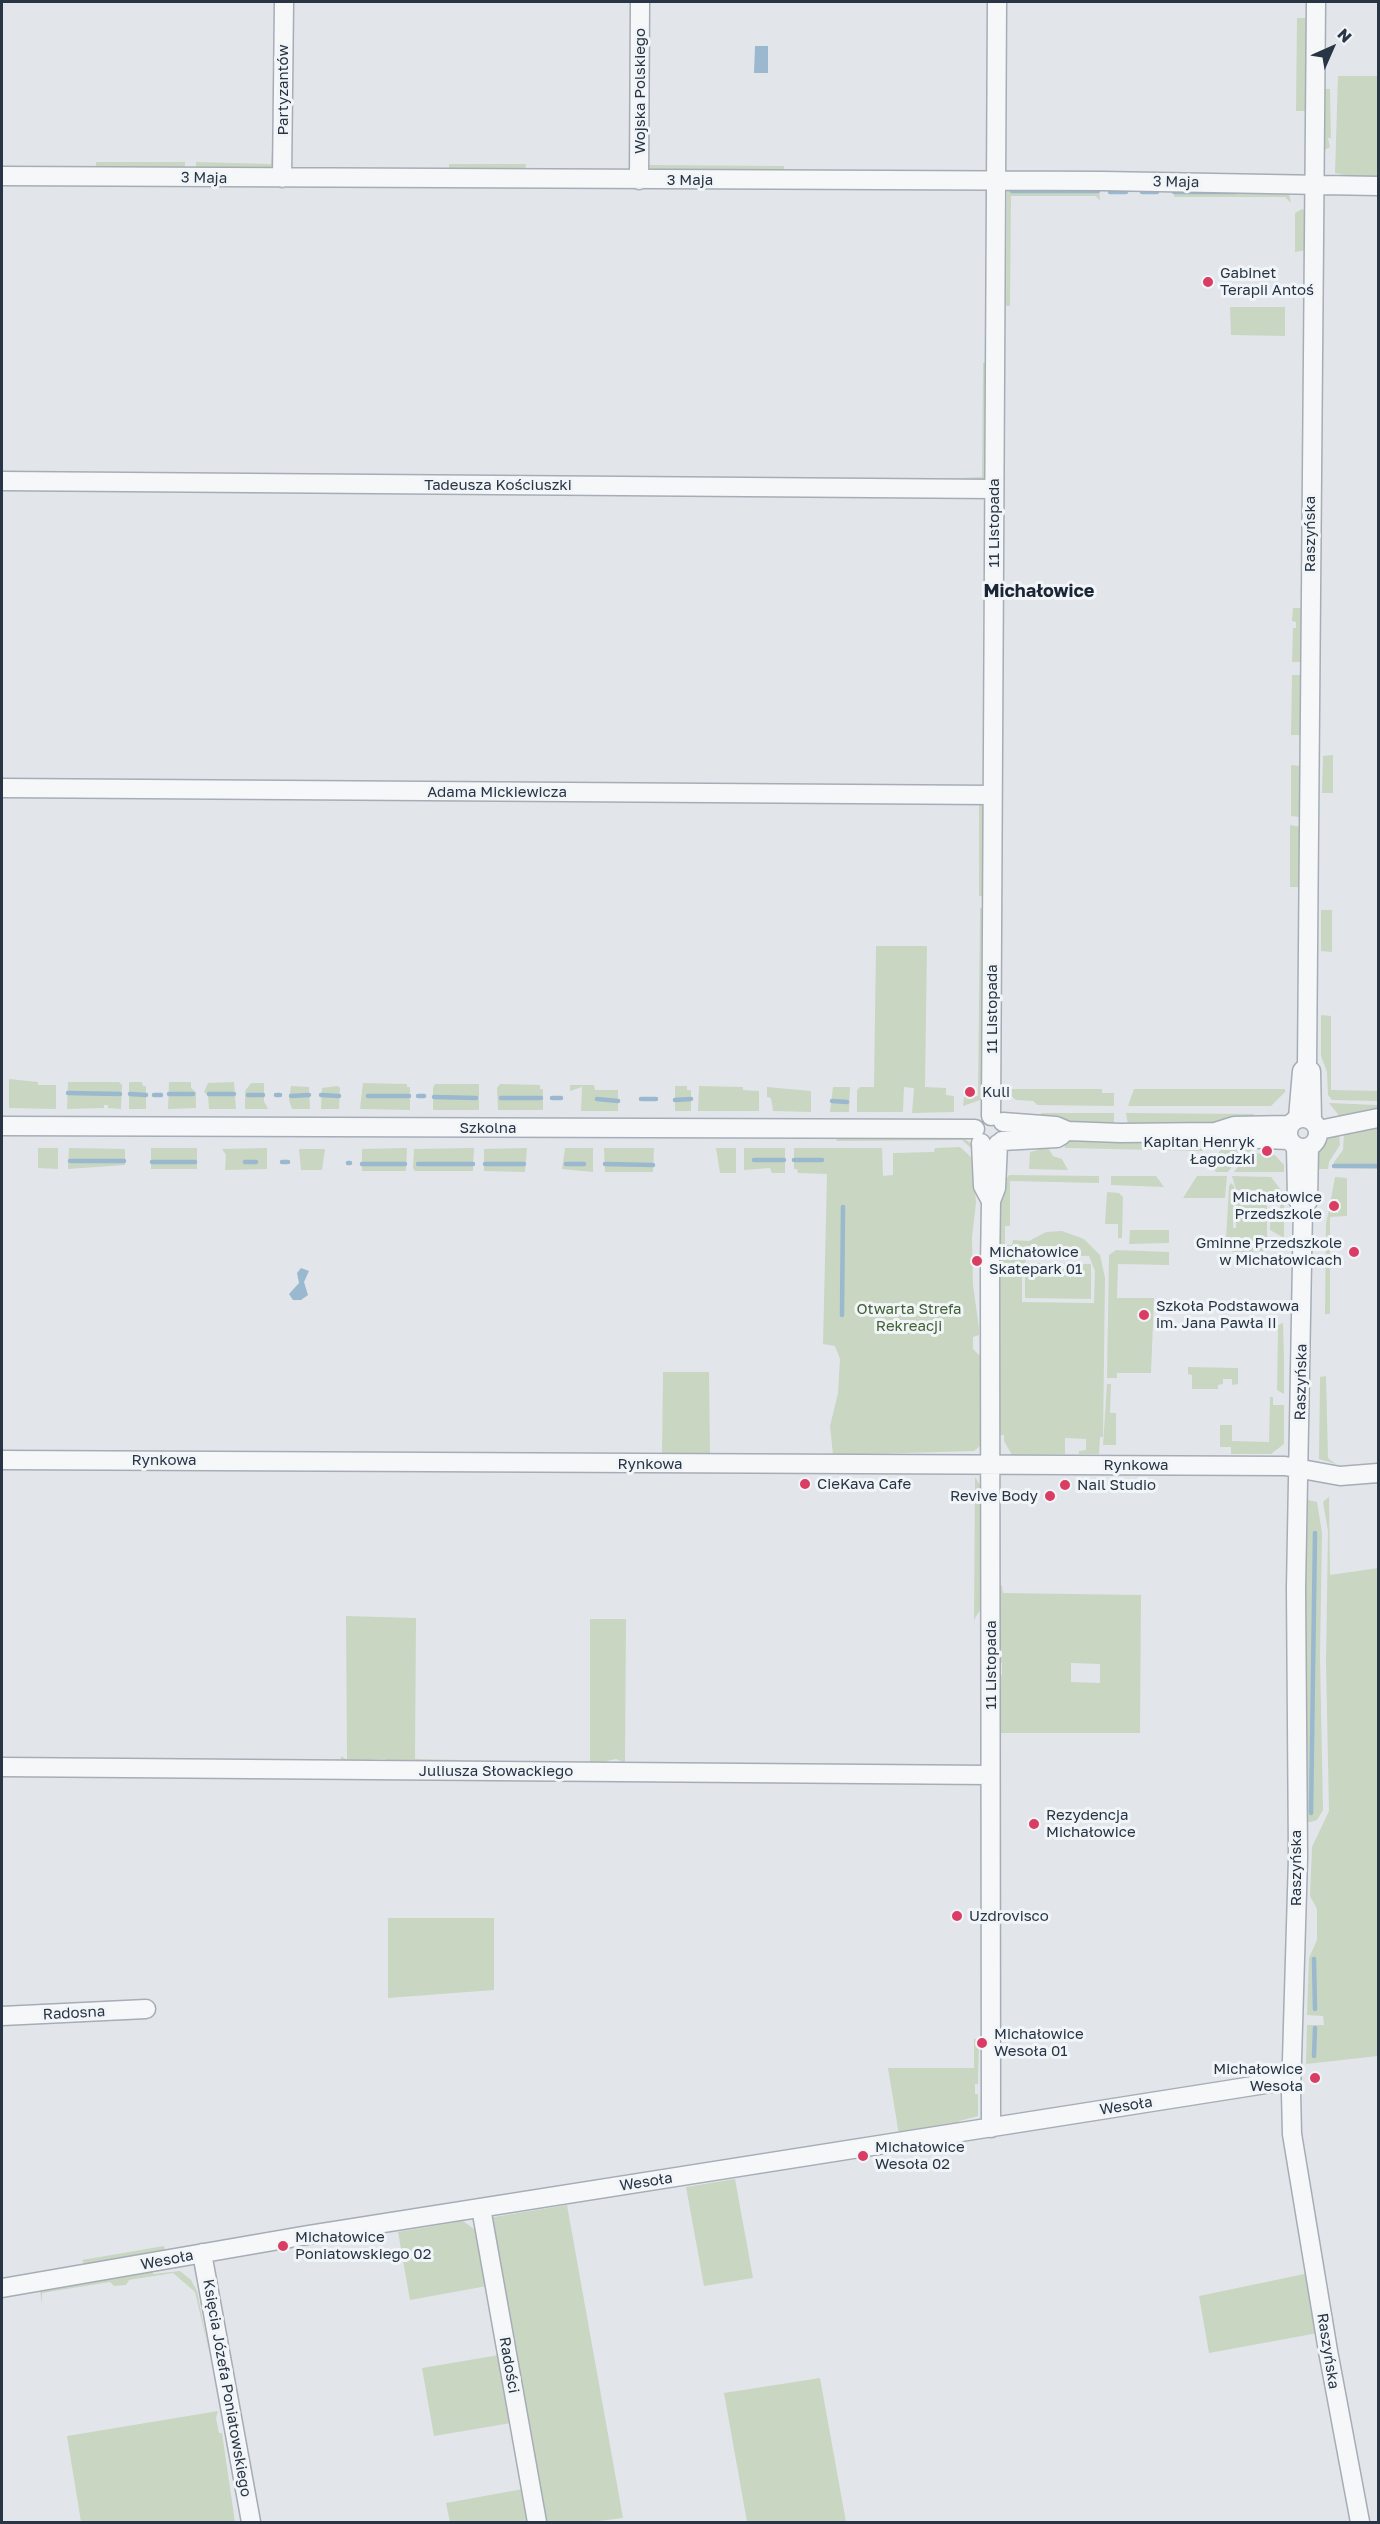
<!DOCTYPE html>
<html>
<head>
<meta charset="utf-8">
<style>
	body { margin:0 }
	#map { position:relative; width:1380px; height:2524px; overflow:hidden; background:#e2e6eb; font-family:"Golos Text",sans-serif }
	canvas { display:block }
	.frame { position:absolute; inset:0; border:3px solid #283545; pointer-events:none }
	.north { position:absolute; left:1302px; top:18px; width:60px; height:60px; -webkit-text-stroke:4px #f2f5f8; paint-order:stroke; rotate:45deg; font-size:16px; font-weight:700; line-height:24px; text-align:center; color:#283545 }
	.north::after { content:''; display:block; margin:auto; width:21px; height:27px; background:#283545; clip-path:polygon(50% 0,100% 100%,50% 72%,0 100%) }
</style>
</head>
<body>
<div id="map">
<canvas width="1380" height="2524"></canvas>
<div class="frame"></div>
<div class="north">N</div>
</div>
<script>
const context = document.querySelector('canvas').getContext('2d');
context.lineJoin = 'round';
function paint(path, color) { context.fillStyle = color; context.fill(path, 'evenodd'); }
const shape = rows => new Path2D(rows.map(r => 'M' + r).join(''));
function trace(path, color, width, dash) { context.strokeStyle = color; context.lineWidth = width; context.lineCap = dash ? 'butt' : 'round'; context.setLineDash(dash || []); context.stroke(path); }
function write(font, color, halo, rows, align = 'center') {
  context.font = font + ' "Golos Text",sans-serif'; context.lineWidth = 6; context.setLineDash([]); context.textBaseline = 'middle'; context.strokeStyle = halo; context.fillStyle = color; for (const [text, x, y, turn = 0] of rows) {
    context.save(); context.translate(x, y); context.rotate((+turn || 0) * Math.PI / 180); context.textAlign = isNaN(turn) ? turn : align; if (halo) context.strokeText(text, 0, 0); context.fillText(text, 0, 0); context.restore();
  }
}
paint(shape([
	[1297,18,1307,18,1309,21,1309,109,1305,111,1296,111],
	[1338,76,1378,76,1378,179,1345,179,1345,175,1335,173],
	[1324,89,1330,89,1331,138,1328,138,1330,147,1321,152,1322,92],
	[272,151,275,151,275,164,268,170,196,168,196,162,271,164],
	[96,162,185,162,185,168,96,167],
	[449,164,526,164,525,170,449,170],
	[649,165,784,166,784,171,651,170],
	[1010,188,1099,188,1100,201,1096,196,1011,196,1010,306,1006,306,1007,190],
	[1288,189,1291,203,1285,197,1174,197,1174,190],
	[1302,209,1307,211,1307,250,1295,252,1295,213],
	[1230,307,1285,307,1285,336,1231,335],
	[983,363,989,363,987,477,984,481,942,482,941,479,982,477],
	[1293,608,1302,608,1302,662,1292,662,1293,628,1296,628,1296,622,1292,621],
	[1292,675,1302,675,1300,735,1291,735],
	[1333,755,1333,793,1322,793,1323,756],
	[1291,765,1301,766,1299,817,1291,816],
	[982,804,985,807,984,896,979,896,979,805],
	[1290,825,1301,827,1298,887,1290,887],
	[980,908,984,908,983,1099,963,1106,964,1097,978,1096],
	[1321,910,1332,910,1332,952,1321,951],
	[876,946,927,946,925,1087,946,1088,946,1095,954,1096,954,1112,912,1113,914,1088,904,1087,903,1112,857,1112,857,1090,860,1087,874,1087],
	[1321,1015,1331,1016,1331,1090,1378,1091,1378,1101,1332,1100,1328,1095,1327,1072,1321,1056],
	[9,1079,38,1082,38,1085,56,1085,56,1109,9,1108],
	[68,1082,119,1082,122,1085,121,1109,108,1108,108,1105,104,1105,104,1108,67,1109],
	[129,1082,142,1082,143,1086,146,1086,146,1109,129,1109],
	[169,1082,191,1082,191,1088,196,1092,196,1108,168,1109],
	[234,1082,236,1109,209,1109,208,1096,204,1092,208,1083],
	[251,1083,264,1083,264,1101,268,1109,245,1109,245,1091],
	[363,1083,407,1084,407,1087,410,1087,410,1110,360,1109],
	[435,1084,479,1084,479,1110,433,1110,433,1088],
	[500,1084,540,1085,540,1089,543,1089,543,1110,498,1110,497,1088],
	[570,1085,594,1085,595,1090,618,1090,618,1111,581,1111,582,1087,570,1091],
	[291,1086,309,1087,310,1109,292,1109,289,1100],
	[338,1086,340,1088,339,1109,321,1109,322,1088],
	[675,1086,687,1086,687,1090,691,1090,691,1111,675,1111],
	[699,1086,743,1087,743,1090,759,1091,759,1111,698,1111],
	[767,1087,811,1091,811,1112,773,1111,771,1098,767,1097],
	[833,1087,850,1087,849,1112,830,1112],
	[1003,1089,1102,1089,1102,1093,1114,1093,1114,1106,1037,1105,1033,1101,1016,1100],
	[1134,1089,1285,1089,1285,1092,1271,1106,1128,1106],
	[1329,1103,1378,1105,1378,1111,1341,1118],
	[1041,1113,1114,1113,1114,1122,1112,1125,1040,1122],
	[1126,1113,1254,1114,1255,1121,1128,1125],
	[1378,1125,1378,1169,1334,1168,1334,1162,1343,1150,1344,1132],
	[1339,1132,1340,1145,1329,1162,1328,1169,1318,1169,1318,1163,1313,1162,1315,1150,1326,1137],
	[838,1138,963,1138,975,1146,979,1155,962,1140,836,1141],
	[1086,1139,1207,1141,1209,1146,1202,1151,1065,1148,1064,1143,1067,1140],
	[1226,1140,1255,1142,1254,1149,1238,1158,1228,1172,1216,1172,1209,1160,1216,1158],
	[1038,1143,1047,1146,1053,1156,1062,1159,1068,1170,1029,1169,1030,1152,1038,1150],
	[960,1147,971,1157,974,1174,976,1203,972,1238,973,1285,979,1328,979,1335,973,1337,973,1349,980,1356,980,1446,974,1451,833,1455,830,1426,838,1393,840,1359,835,1346,823,1344,827,1174,798,1173,797,1169,794,1169,794,1148,882,1148,883,1176,893,1175,893,1153,934,1152,935,1148],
	[38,1148,58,1148,58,1169,38,1168],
	[69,1148,125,1149,125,1165,68,1169],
	[151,1148,197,1148,197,1169,151,1169],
	[267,1148,267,1169,225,1170,226,1155,222,1149],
	[407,1148,406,1171,362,1171,362,1149],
	[474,1148,473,1171,415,1171,413,1168,414,1149],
	[527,1148,525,1172,484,1171,484,1149],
	[565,1148,593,1148,593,1172,562,1169],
	[604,1148,654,1148,653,1172,605,1172],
	[716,1148,736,1148,736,1173,720,1173],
	[744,1148,785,1148,785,1173,772,1173,770,1168,744,1170],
	[299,1149,325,1149,322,1170,301,1170],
	[1256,1153,1275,1155,1284,1165,1284,1172,1234,1172,1241,1163],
	[1009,1175,1099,1176,1099,1183,1010,1181,1010,1226,1005,1226,1005,1245,1012,1245,1013,1240,1029,1241,1046,1232,1062,1231,1084,1239,1100,1255,1105,1278,1103,1437,1100,1437,1099,1454,1079,1454,1079,1451,1086,1450,1086,1439,1065,1438,1065,1454,1012,1455,1004,1441,1004,1435,997,1435,996,1222,1000,1180,1005,1180],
	[1028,1255,1089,1256,1095,1271,1094,1303,1022,1302,1022,1271],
	[1111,1176,1156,1176,1164,1187,1111,1185],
	[1197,1176,1227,1176,1225,1198,1183,1198],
	[1232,1176,1271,1177,1284,1194,1284,1238,1270,1230,1270,1219,1280,1219,1280,1198,1264,1198,1259,1190,1236,1190],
	[1335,1177,1347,1178,1347,1216,1330,1217,1330,1314,1325,1314,1326,1223,1329,1210,1338,1213,1338,1199,1331,1199],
	[1231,1183,1234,1186,1233,1228,1236,1228,1236,1193,1259,1193,1267,1206,1267,1245,1244,1247,1268,1248,1270,1251,1233,1252,1226,1240,1229,1186],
	[1107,1192,1119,1193,1123,1197,1122,1238,1118,1238,1118,1224,1105,1224],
	[1130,1230,1169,1230,1169,1243,1129,1244],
	[1116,1250,1169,1252,1169,1265,1118,1264,1117,1298,1154,1298,1151,1373,1117,1373,1117,1378,1107,1378,1109,1255],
	[1025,1263,1091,1264,1091,1299,1025,1298],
	[1283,1323,1284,1360,1284,1394,1277,1390,1278,1331,1275,1330,1278,1325],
	[1188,1367,1238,1368,1238,1384,1232,1385,1232,1379,1223,1379,1223,1384,1218,1385,1218,1389,1192,1389,1192,1375,1188,1374],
	[663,1372,709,1372,710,1453,662,1455],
	[1326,1376,1328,1458,1336,1464,1319,1459,1320,1377],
	[1107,1384,1111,1384,1110,1413,1116,1413,1116,1445,1103,1445],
	[1270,1397,1273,1397,1273,1405,1284,1405,1284,1444,1271,1454,1231,1454,1231,1447,1220,1447,1220,1425,1232,1425,1232,1441,1269,1442],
	[975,1477,981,1487,980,1610,974,1620],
	[1332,1494,1329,1497,1330,1575,1378,1568,1378,2056,1306,2064,1307,2025,1324,2025,1323,2016,1307,2015,1309,1958,1317,1940,1317,1909,1310,1896,1312,1847,1329,1811,1326,1663,1328,1531,1323,1502],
	[1304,1499,1317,1502,1322,1533,1320,1656,1323,1810,1317,1820,1311,1822,1303,1822],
	[999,1586,1002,1586,1003,1593,1141,1595,1140,1733,998,1733,998,1675,1002,1675,1002,1663,998,1663],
	[1071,1663,1100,1664,1100,1683,1071,1682],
	[346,1616,416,1618,415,1759,462,1760,462,1762,388,1764,385,1759,341,1761,341,1756,347,1760],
	[590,1619,626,1619,625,1763,616,1759,607,1761,606,1766,556,1766,556,1762,590,1762],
	[388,1918,494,1918,494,1990,388,1998],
	[974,2039,979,2039,978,2084,975,2084,975,2094,978,2094,978,2116,959,2121,959,2126,899,2135,888,2068,974,2068],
	[735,2179,753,2278,704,2286,686,2187],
	[567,2205,623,2518,591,2522,547,2522,488,2218],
	[463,2221,477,2231,487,2286,410,2300,398,2232],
	[164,2246,165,2251,85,2265,82,2260],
	[152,2269,153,2274,180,2271,191,2280,197,2291,209,2352,195,2292,173,2273,129,2280,126,2285,114,2286,110,2282,42,2293,42,2304,40,2290],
	[1309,2273,1318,2333,1209,2353,1199,2296],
	[499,2355,511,2423,434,2436,422,2368],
	[820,2378,846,2522,747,2522,724,2393],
	[218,2411,216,2418,219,2433,222,2433,235,2522,81,2522,67,2436],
	[523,2489,529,2522,450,2522,446,2503]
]), '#c9d6c2');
paint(shape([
	[755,46,768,46,768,73,754,73],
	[301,1268,309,1271,304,1282,308,1295,301,1300,293,1300,289,1294,299,1283,297,1273]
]), '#9ab8ce');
trace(shape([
	[1012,191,1098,191],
	[1110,192,1126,192],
	[1142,192,1157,192],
	[1174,192,1236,192],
	[68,1093,120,1094],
	[130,1094,146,1095],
	[169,1094,193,1094],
	[209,1094,234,1094],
	[154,1095,161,1095],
	[248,1095,263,1095],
	[276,1095,280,1095],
	[321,1095,339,1096],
	[291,1096,309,1095],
	[368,1096,409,1096],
	[418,1096,424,1096],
	[434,1097,476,1098],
	[501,1098,541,1098],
	[552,1098,561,1098],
	[597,1099,618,1101],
	[641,1099,656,1099],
	[675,1100,691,1099],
	[832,1101,847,1102],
	[754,1160,784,1160],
	[794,1160,822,1160],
	[70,1161,124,1161],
	[152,1162,195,1162],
	[245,1162,256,1162],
	[282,1162,288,1162],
	[348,1163,350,1163],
	[362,1164,405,1164],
	[418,1164,473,1164],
	[485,1164,524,1164],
	[566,1164,584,1164],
	[605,1164,653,1165],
	[1334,1166,1378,1166],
	[842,1315,843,1207],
	[1311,1813,1315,1533],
	[1314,1959,1315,2009],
	[1314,2056,1315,2028]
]), '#9ab8ce', 4.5);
const street = shape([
	[2,176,1103,181,1378,186],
	[282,178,284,2],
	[639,180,640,2],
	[2,481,994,489],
	[2,788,992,795],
	[1311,1071,1312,1120],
	[991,1116,997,2],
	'1288 1133a15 15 0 1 1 30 0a15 15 0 1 1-30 0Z',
	[1298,1118,1302,1071,1307,1066,1316,2],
	[1003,1122,1056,1126,1068,1131,1120,1133,1215,1132,1234,1126,1290,1125],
	[2,1126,975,1129],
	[1319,1130,1378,1118],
	[1237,1138,1289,1140],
	[1002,1141,1057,1138,1062,1135],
	[981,1143,983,1186,991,1201],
	[1296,1146,1297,1198,1303,1208,1296,1588,1298,1858,1291,2093,1292,2134,1328,2351,1360,2522],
	[1304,1207,1308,1201,1309,1147],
	[2,1460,1285,1466,1340,1476,1378,1473],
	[2,1767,990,1775],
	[2,2016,146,2009],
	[991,2128,990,1267,991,1201,996,1188,998,1144],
	[481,2208,537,2522],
	[202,2253,251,2522],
	[2,2288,308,2235,1291,2080]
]);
trace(street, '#a6adb6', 21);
trace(street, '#f5f7f9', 18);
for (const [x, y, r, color] of [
	[1208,282,6,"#da3d64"],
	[970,1092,6,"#da3d64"],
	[1267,1151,6,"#da3d64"],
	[1334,1206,6,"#da3d64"],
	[1354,1252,6,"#da3d64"],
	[977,1261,6,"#da3d64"],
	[1144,1315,6,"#da3d64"],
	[805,1484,6,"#da3d64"],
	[1065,1485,6,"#da3d64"],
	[1050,1496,6,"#da3d64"],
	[1034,1824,6,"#da3d64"],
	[957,1916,6,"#da3d64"],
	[982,2043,6,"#da3d64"],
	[1315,2078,6,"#da3d64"],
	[863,2156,6,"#da3d64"],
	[283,2246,6,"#da3d64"]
]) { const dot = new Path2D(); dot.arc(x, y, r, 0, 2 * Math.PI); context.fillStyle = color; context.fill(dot); trace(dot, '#f2f5f8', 2); }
write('15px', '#283545', '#f2f5f8', [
	["Partyzantów",283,90,-90],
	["Wojska Polskiego",640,91,-90],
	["3 Maja",204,178,1],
	["3 Maja",690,180],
	["3 Maja",1176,182,1],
	["Tadeusza Kościuszki",498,485],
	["11 Listopada",994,523,-90],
	["Raszyńska",1310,534,-90],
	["Adama Mickiewicza",497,792],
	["11 Listopada",992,1009,-90],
	["Szkolna",488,1128],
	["Raszyńska",1301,1382,-89],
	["Rynkowa",164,1460],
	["Rynkowa",650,1464],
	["Rynkowa",1136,1465],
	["11 Listopada",991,1665,-90],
	["Juliusza Słowackiego",496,1771],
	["Raszyńska",1296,1868,-90],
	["Radosna",74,2013,-3],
	["Wesoła",1126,2106,-9],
	["Wesoła",646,2182,-9],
	["Wesoła",167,2260,-11],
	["Raszyńska",1328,2351,81],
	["Radości",509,2365,80],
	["Księcia Józefa Poniatowskiego",227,2388,80]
]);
write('15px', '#283545', '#f2f5f8', [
	["Gabinet",1220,273],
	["Terapii Antoś",1220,290],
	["Kuli",982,1092],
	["Kapitan Henryk",1255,1142,"right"],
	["Łagodzki",1255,1159,"right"],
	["Michałowice",1322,1197,"right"],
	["Przedszkole",1322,1214,"right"],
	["Gminne Przedszkole",1342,1243,"right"],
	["w Michałowicach",1342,1260,"right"],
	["Michałowice",989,1252],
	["Skatepark 01",989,1269],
	["Szkoła Podstawowa",1156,1306],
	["im. Jana Pawła II",1156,1323],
	["CieKava Cafe",817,1484],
	["Nail Studio",1077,1485],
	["Revive Body",1038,1496,"right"],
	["Rezydencja",1046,1815],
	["Michałowice",1046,1832],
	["Uzdrovisco",969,1916],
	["Michałowice",994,2034],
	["Wesoła 01",994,2051],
	["Michałowice",1303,2069,"right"],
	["Wesoła",1303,2086,"right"],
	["Michałowice",875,2147],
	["Wesoła 02",875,2164],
	["Michałowice",295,2237],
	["Poniatowskiego 02",295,2254]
], 'left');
write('15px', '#416234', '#f2f5f8', [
	["Otwarta Strefa",909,1309],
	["Rekreacji",909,1326]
]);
write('bold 18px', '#1a2636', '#f2f5f8', [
	["Michałowice",1039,591]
]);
</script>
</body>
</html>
